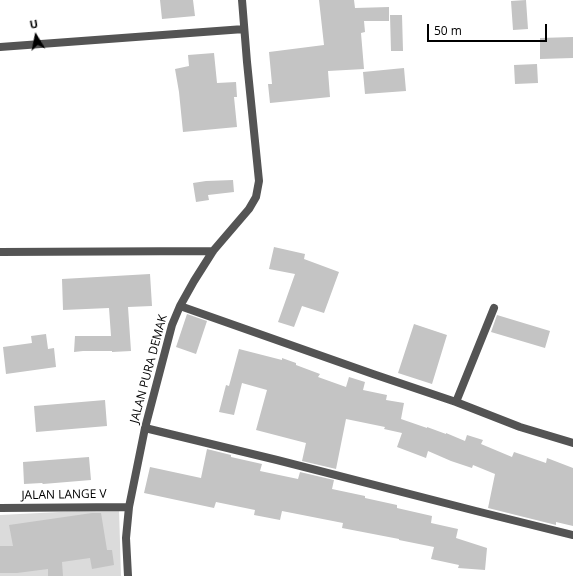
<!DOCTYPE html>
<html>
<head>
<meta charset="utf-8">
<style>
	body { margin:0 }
	#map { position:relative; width:573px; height:576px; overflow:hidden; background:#fff; font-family:"Open Sans",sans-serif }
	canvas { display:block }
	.north { position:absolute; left:16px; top:16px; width:40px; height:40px; -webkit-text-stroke:3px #fff; paint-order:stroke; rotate:350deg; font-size:11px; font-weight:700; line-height:16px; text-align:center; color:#000 }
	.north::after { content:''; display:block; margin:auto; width:14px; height:18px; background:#000; clip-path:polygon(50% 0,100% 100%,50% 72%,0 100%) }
	.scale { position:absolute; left:427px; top:24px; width:120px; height:18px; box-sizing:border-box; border:2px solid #000; border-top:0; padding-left:5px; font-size:12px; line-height:14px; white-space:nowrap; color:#000; -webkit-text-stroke:3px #fff; paint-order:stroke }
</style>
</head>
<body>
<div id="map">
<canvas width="573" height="576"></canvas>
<div class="north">U</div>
<div class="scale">50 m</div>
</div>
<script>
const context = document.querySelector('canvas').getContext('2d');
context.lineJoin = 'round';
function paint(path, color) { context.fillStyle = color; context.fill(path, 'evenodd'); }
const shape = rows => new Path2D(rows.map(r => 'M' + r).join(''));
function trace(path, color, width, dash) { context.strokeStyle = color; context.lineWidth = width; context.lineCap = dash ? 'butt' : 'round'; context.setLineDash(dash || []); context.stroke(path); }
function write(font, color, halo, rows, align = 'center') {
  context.font = font + ' "Open Sans",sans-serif'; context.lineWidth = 3.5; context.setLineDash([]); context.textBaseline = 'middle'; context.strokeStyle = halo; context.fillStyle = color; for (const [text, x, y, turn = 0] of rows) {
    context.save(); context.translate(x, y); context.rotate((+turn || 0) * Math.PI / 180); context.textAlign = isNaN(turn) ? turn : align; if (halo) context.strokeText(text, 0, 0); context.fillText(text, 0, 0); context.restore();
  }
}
paint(shape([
	[119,509,121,576,0,576,0,515]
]), '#dbdbdb');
paint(shape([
	[160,0,193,0,195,16,162,19],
	[319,0,354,0,355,8,389,7,389,21,364,21,365,32,361,33,364,69,328,71,330,97,270,103,268,84,272,84,269,52,324,45],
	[526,0,528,29,513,30,511,1],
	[390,15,402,15,403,51,391,51],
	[573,37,573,58,540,59,540,38],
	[214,53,217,83,236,82,237,97,234,97,237,127,183,132,179,92,175,69,189,66,188,55],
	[537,64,538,83,515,84,514,65],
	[404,68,406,91,365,94,363,72],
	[233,180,234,192,208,195,209,200,196,202,193,183,206,181],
	[274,247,305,254,304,259,339,272,324,313,302,306,294,327,278,322,295,274,269,269],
	[150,274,152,306,128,307,131,351,112,352,112,351,83,351,74,352,75,336,111,336,109,308,63,310,62,279],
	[187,314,207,321,196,354,176,347],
	[497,315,550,331,545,348,491,332],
	[414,324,447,335,432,384,398,373],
	[46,334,48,349,54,348,56,367,6,374,3,347,32,343,31,336],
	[239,349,282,360,282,358,296,363,296,365,320,374,318,377,346,387,349,377,365,382,363,390,387,395,386,400,404,403,401,419,427,428,427,427,446,434,446,433,465,441,467,435,483,440,481,444,512,457,514,452,546,463,547,458,573,468,573,526,556,522,556,525,488,508,495,474,473,465,472,468,451,461,428,451,426,458,397,447,402,433,384,429,385,427,346,419,336,469,302,461,306,443,256,430,267,390,242,383,234,415,219,412,226,385,229,386],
	[105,400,107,426,36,432,34,406],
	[207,449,231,455,231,457,262,464,260,471,298,479,300,472,334,480,332,489,365,496,365,498,397,505,397,508,432,516,431,523,458,529,456,538,487,548,485,570,458,568,459,565,431,559,434,547,399,540,399,539,342,528,343,523,282,511,280,520,254,515,255,510,216,502,214,508,144,493,150,467,201,478],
	[89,457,91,480,43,484,42,483,24,484,23,462],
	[92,513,101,513,107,550,112,550,114,565,92,569,90,558,62,562,63,576,48,576,48,569,17,573,0,573,0,546,13,546,9,525]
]), '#c4c4c4');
trace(shape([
	[0,47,244,29],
	[0,252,213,251],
	[180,306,373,374,456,402,520,427,573,443],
	[456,402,494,308],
	[145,428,277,460,476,511,573,535],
	[0,508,129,507],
	[128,576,126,538,129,507,145,428,172,325,180,306,194,281,213,251,249,209,256,197,259,181,247,62,242,0]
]), '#545454', 8);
write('12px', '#000', '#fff', [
	["JALAN PURA DEMAK",149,369,-75],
	["JALAN LANGE V",64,495,-1]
]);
</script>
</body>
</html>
